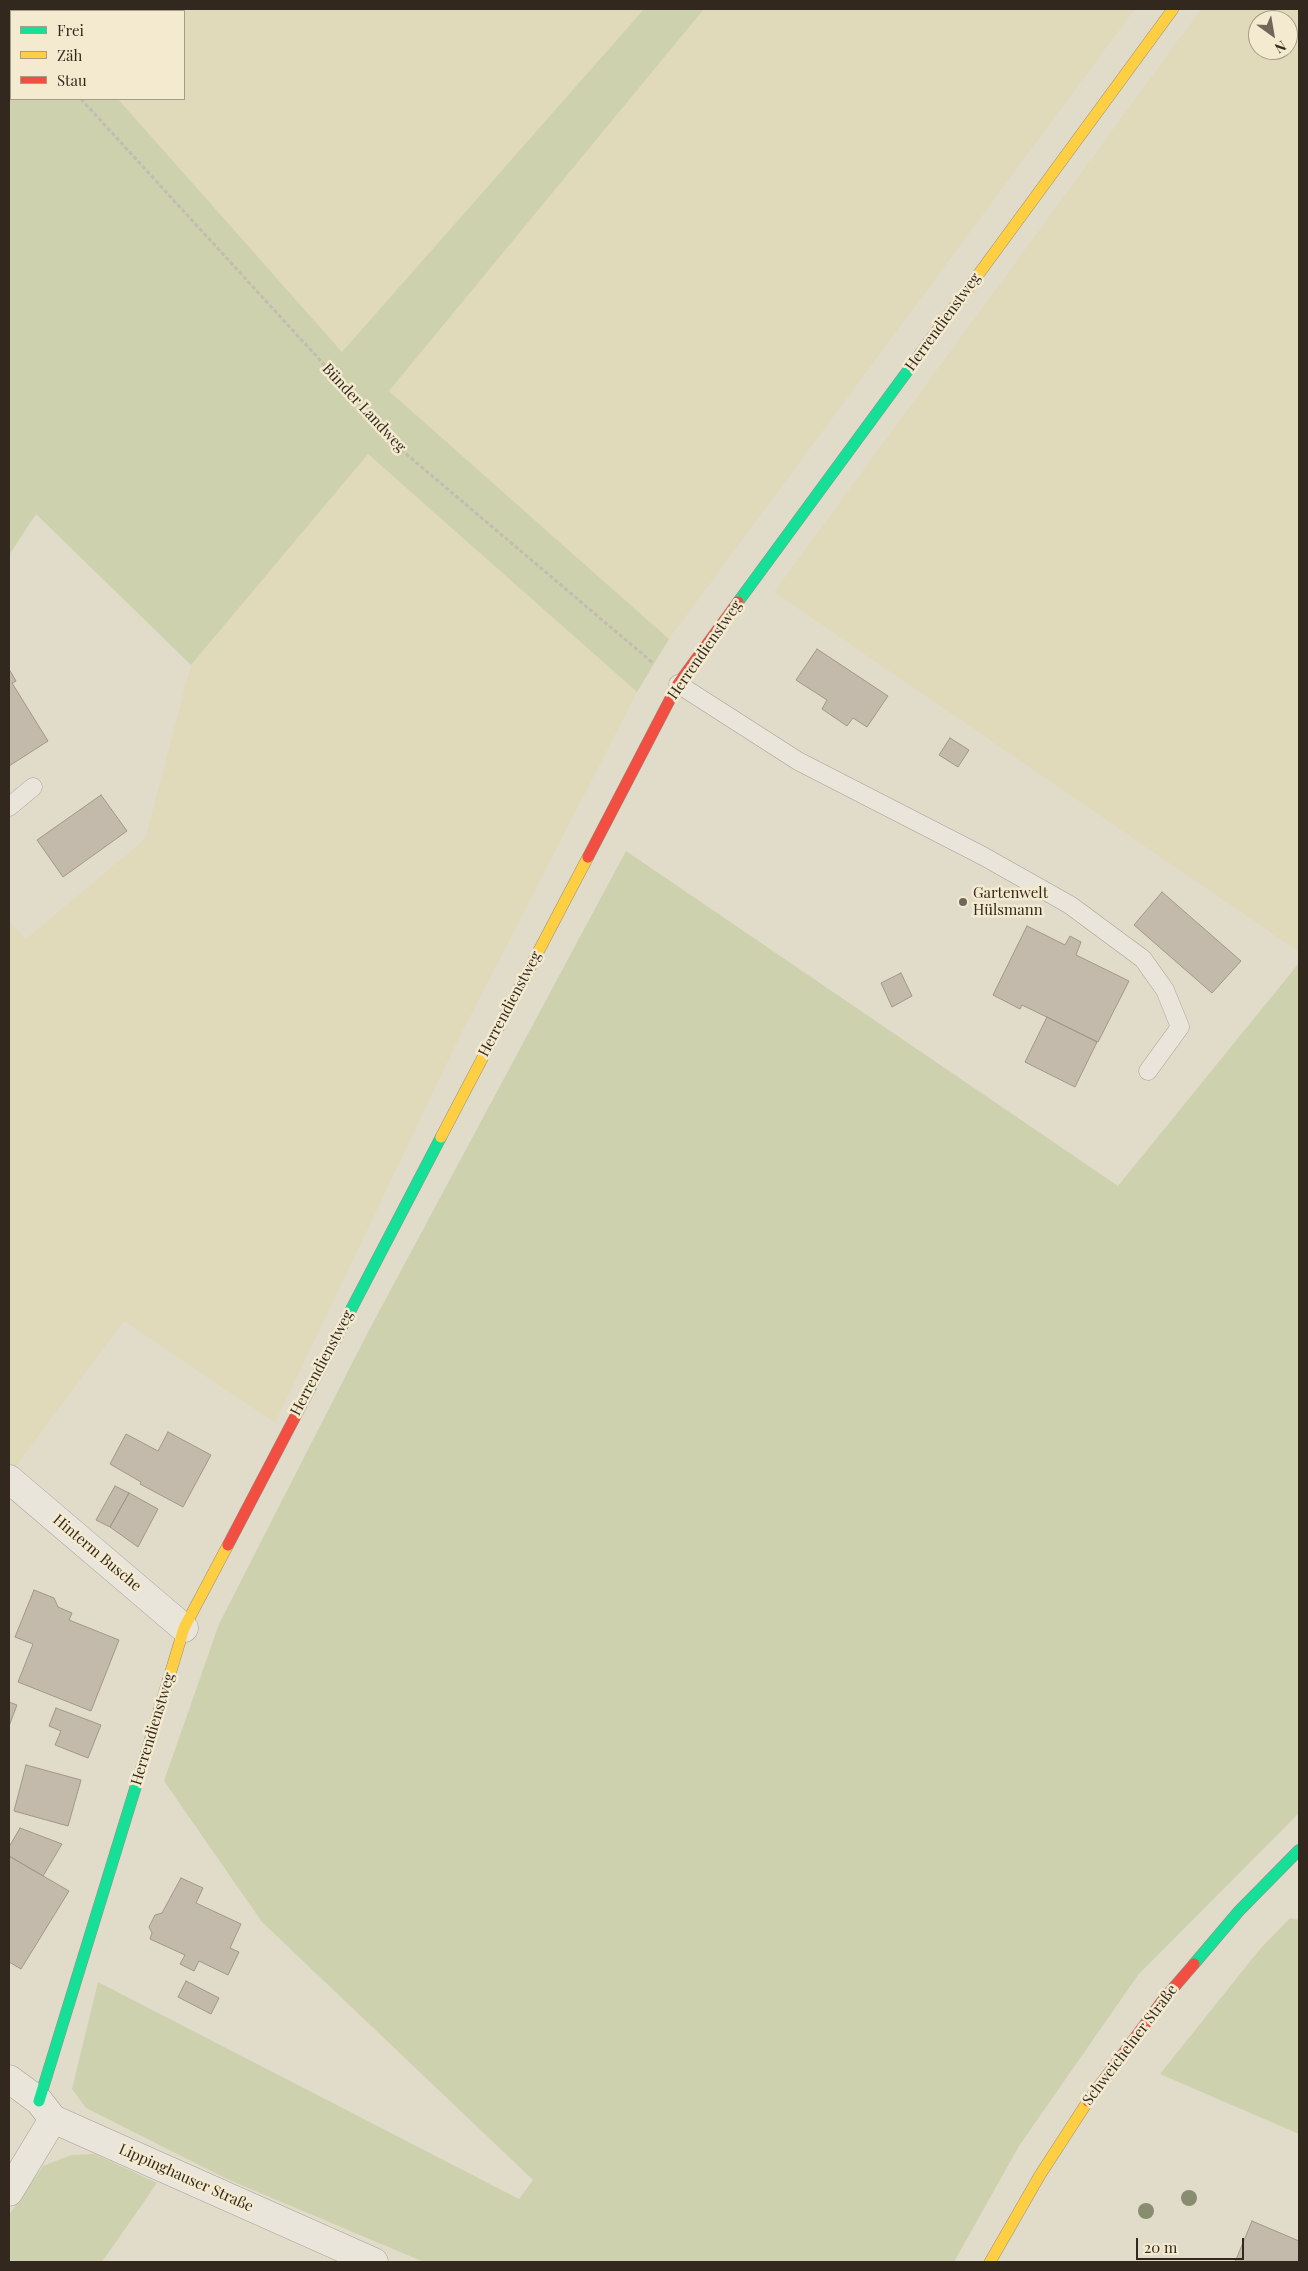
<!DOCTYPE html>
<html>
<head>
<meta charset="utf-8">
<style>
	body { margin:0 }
	#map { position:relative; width:1308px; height:2271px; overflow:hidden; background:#e1dbca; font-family:"Playfair Display",serif }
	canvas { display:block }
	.frame { position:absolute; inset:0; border:10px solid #33281d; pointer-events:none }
	.legend { position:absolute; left:10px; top:10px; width:175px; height:90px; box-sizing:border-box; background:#f3eacf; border:1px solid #a69c88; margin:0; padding:6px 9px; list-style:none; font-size:15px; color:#33281d }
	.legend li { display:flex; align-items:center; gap:10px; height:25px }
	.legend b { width:25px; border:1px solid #a69c88 }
	.north { position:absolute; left:1248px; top:10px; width:50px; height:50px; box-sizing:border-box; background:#f3eacf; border:1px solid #a69c88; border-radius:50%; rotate:148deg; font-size:14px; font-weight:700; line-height:20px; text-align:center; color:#33281d }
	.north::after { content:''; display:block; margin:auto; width:18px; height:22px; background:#70675a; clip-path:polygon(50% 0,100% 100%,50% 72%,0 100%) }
	.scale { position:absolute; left:1136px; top:2238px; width:108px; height:22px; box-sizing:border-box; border:2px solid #33281d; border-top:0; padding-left:6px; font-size:15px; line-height:18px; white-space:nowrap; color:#33281d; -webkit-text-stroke:4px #f3eacf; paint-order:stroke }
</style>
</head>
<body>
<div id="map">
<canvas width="1308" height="2271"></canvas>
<div class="frame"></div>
<ul class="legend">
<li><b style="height:6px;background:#16e098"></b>Frei</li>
<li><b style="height:6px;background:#ffcf43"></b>Zäh</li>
<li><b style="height:6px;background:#f24e42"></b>Stau</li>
</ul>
<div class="north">N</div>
<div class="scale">20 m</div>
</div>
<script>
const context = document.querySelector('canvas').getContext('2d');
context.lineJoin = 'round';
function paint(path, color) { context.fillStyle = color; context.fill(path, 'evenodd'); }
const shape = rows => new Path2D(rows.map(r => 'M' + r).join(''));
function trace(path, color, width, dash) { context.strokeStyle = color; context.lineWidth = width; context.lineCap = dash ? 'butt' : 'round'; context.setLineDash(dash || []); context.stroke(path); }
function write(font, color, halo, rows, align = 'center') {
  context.font = font + ' "Playfair Display",serif'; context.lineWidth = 5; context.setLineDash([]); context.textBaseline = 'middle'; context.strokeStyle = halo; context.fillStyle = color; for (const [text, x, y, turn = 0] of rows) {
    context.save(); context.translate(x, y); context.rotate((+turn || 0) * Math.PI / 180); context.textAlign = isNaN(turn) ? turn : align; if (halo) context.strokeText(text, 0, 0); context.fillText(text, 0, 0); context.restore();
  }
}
paint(shape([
	[39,9,644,9,342,352,118,99,184,99,184,11,41,11],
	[704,9,1135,9,669,639,389,391],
	[1201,9,1299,9,1299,952,774,592],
	[1258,20,1288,20,1288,50,1258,50],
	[368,453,637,692,457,1042,275,1423,124,1321,14,1469,9,1464,9,921,26,939,145,839,191,665]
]), '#e0dabb');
paint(shape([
	[9,9,39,9,41,11,11,11,11,99,118,99,342,352,644,9,704,9,389,391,669,639,637,692,368,454,191,665,36,514,9,555],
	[626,851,1118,1186,1299,963,1299,1813,1138,1975,1019,2146,954,2262,424,2262,227,2179,86,2108,72,2089,98,1982,519,2199,533,2180,262,1922,164,1781,219,1624,367,1334],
	[1290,1918,1299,1920,1299,2134,1160,2074,1260,1949],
	[95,2154,157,2183,102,2262,9,2262,9,2215,43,2166,71,2155]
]), '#ced1ad');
const building = shape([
	[817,649,888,696,867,727,853,718,847,726,822,709,827,700,796,680,817,649],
	[9,669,16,681,12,683,48,741,9,766,9,669],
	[950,738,969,750,958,767,939,755,950,738],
	[101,795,127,831,63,877,37,840,101,795],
	[1162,892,1241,961,1212,993,1134,925,1162,892],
	[1027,926,1065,945,1070,936,1081,942,1076,955,1129,981,1098,1042,1022,1005,1020,1009,993,995,1027,926],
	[901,973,912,996,892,1007,881,983,901,973],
	[1047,1017,1097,1042,1075,1087,1025,1062,1047,1017],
	[168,1432,211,1455,183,1507,140,1484,141,1482,110,1464,126,1434,158,1451,168,1432],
	[115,1486,129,1493,110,1527,96,1520,115,1486],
	[129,1493,158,1509,138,1547,110,1527,129,1493],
	[34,1590,54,1598,58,1607,72,1613,69,1620,119,1640,91,1711,18,1682,33,1644,15,1637,34,1590],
	[9,1702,17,1705,9,1726,9,1702],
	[56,1708,101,1725,88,1758,55,1745,61,1731,49,1726,56,1708],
	[26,1765,81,1780,68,1826,14,1811,26,1765],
	[20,1828,62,1844,43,1876,9,1856,9,1847,20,1828],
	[9,1856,69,1891,21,1969,9,1962,9,1856],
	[181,1878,203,1888,196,1903,241,1924,230,1948,239,1952,228,1975,199,1961,194,1971,180,1964,185,1955,150,1939,152,1933,149,1927,155,1915,162,1913,181,1878],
	[186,1981,219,1998,211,2014,178,1997,186,1981],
	[1252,2221,1299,2241,1299,2262,1235,2262,1252,2221]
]);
paint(building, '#c4baab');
trace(building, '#a0978a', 1);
const lane = shape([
	[678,684,798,761,983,856,1070,905,1143,959,1165,990,1180,1027,1148,1071],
	[9,807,33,787]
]);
const street = shape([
	[9,1479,184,1628],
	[9,2079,39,2101,53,2119,374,2262],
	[9,2192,53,2119]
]);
const fast = shape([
	[738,602,931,339],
	[306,1396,441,1137],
	[1194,1964,1239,1911,1299,1850],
	[39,2101,151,1737]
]);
const slow = shape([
	[931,339,1173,9],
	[441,1137,588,857],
	[151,1737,184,1628,228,1545],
	[990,2262,1040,2175,1088,2101]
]);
const jam = shape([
	[588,857,678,684,738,602],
	[228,1545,306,1396],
	[1088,2101,1163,2000,1194,1964]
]);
trace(lane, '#a6a093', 19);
trace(street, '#a6a093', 29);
trace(fast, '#958f83', 12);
trace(slow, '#958f83', 12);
trace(jam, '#958f83', 12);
trace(shape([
	[9,19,11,22],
	[81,99,405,453,653,663]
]), '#c2bcb2', 3, [4, 2.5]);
trace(lane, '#e9e5db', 18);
trace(street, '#e9e5db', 28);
trace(fast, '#16e098', 11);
trace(slow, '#ffcf43', 11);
trace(jam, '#f24e42', 11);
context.fillStyle = '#898d6f';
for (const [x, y] of [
	[1189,2198],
	[1146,2211]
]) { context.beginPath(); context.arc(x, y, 8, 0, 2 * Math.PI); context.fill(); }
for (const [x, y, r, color] of [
	[963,902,5,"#70675a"]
]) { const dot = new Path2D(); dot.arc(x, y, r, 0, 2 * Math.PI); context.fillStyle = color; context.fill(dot); trace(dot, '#f3eacf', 2); }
write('15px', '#33281d', '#f3eacf', [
	["Herrendienstweg",943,322,-54],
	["Bünder Landweg",364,408,47],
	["Herrendienstweg",705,650,-55],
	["Herrendienstweg",510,1004,-62],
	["Herrendienstweg",322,1363,-62],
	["Hinterm Busche",97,1553,40],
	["Herrendienstweg",153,1729,-73],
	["Schweichelner Straße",1130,2045,-53],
	["Lippinghauser Straße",186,2178,24]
]);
write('15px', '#33281d', '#f3eacf', [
	["Gartenwelt",973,893],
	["Hülsmann",973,910]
], 'left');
</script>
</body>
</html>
